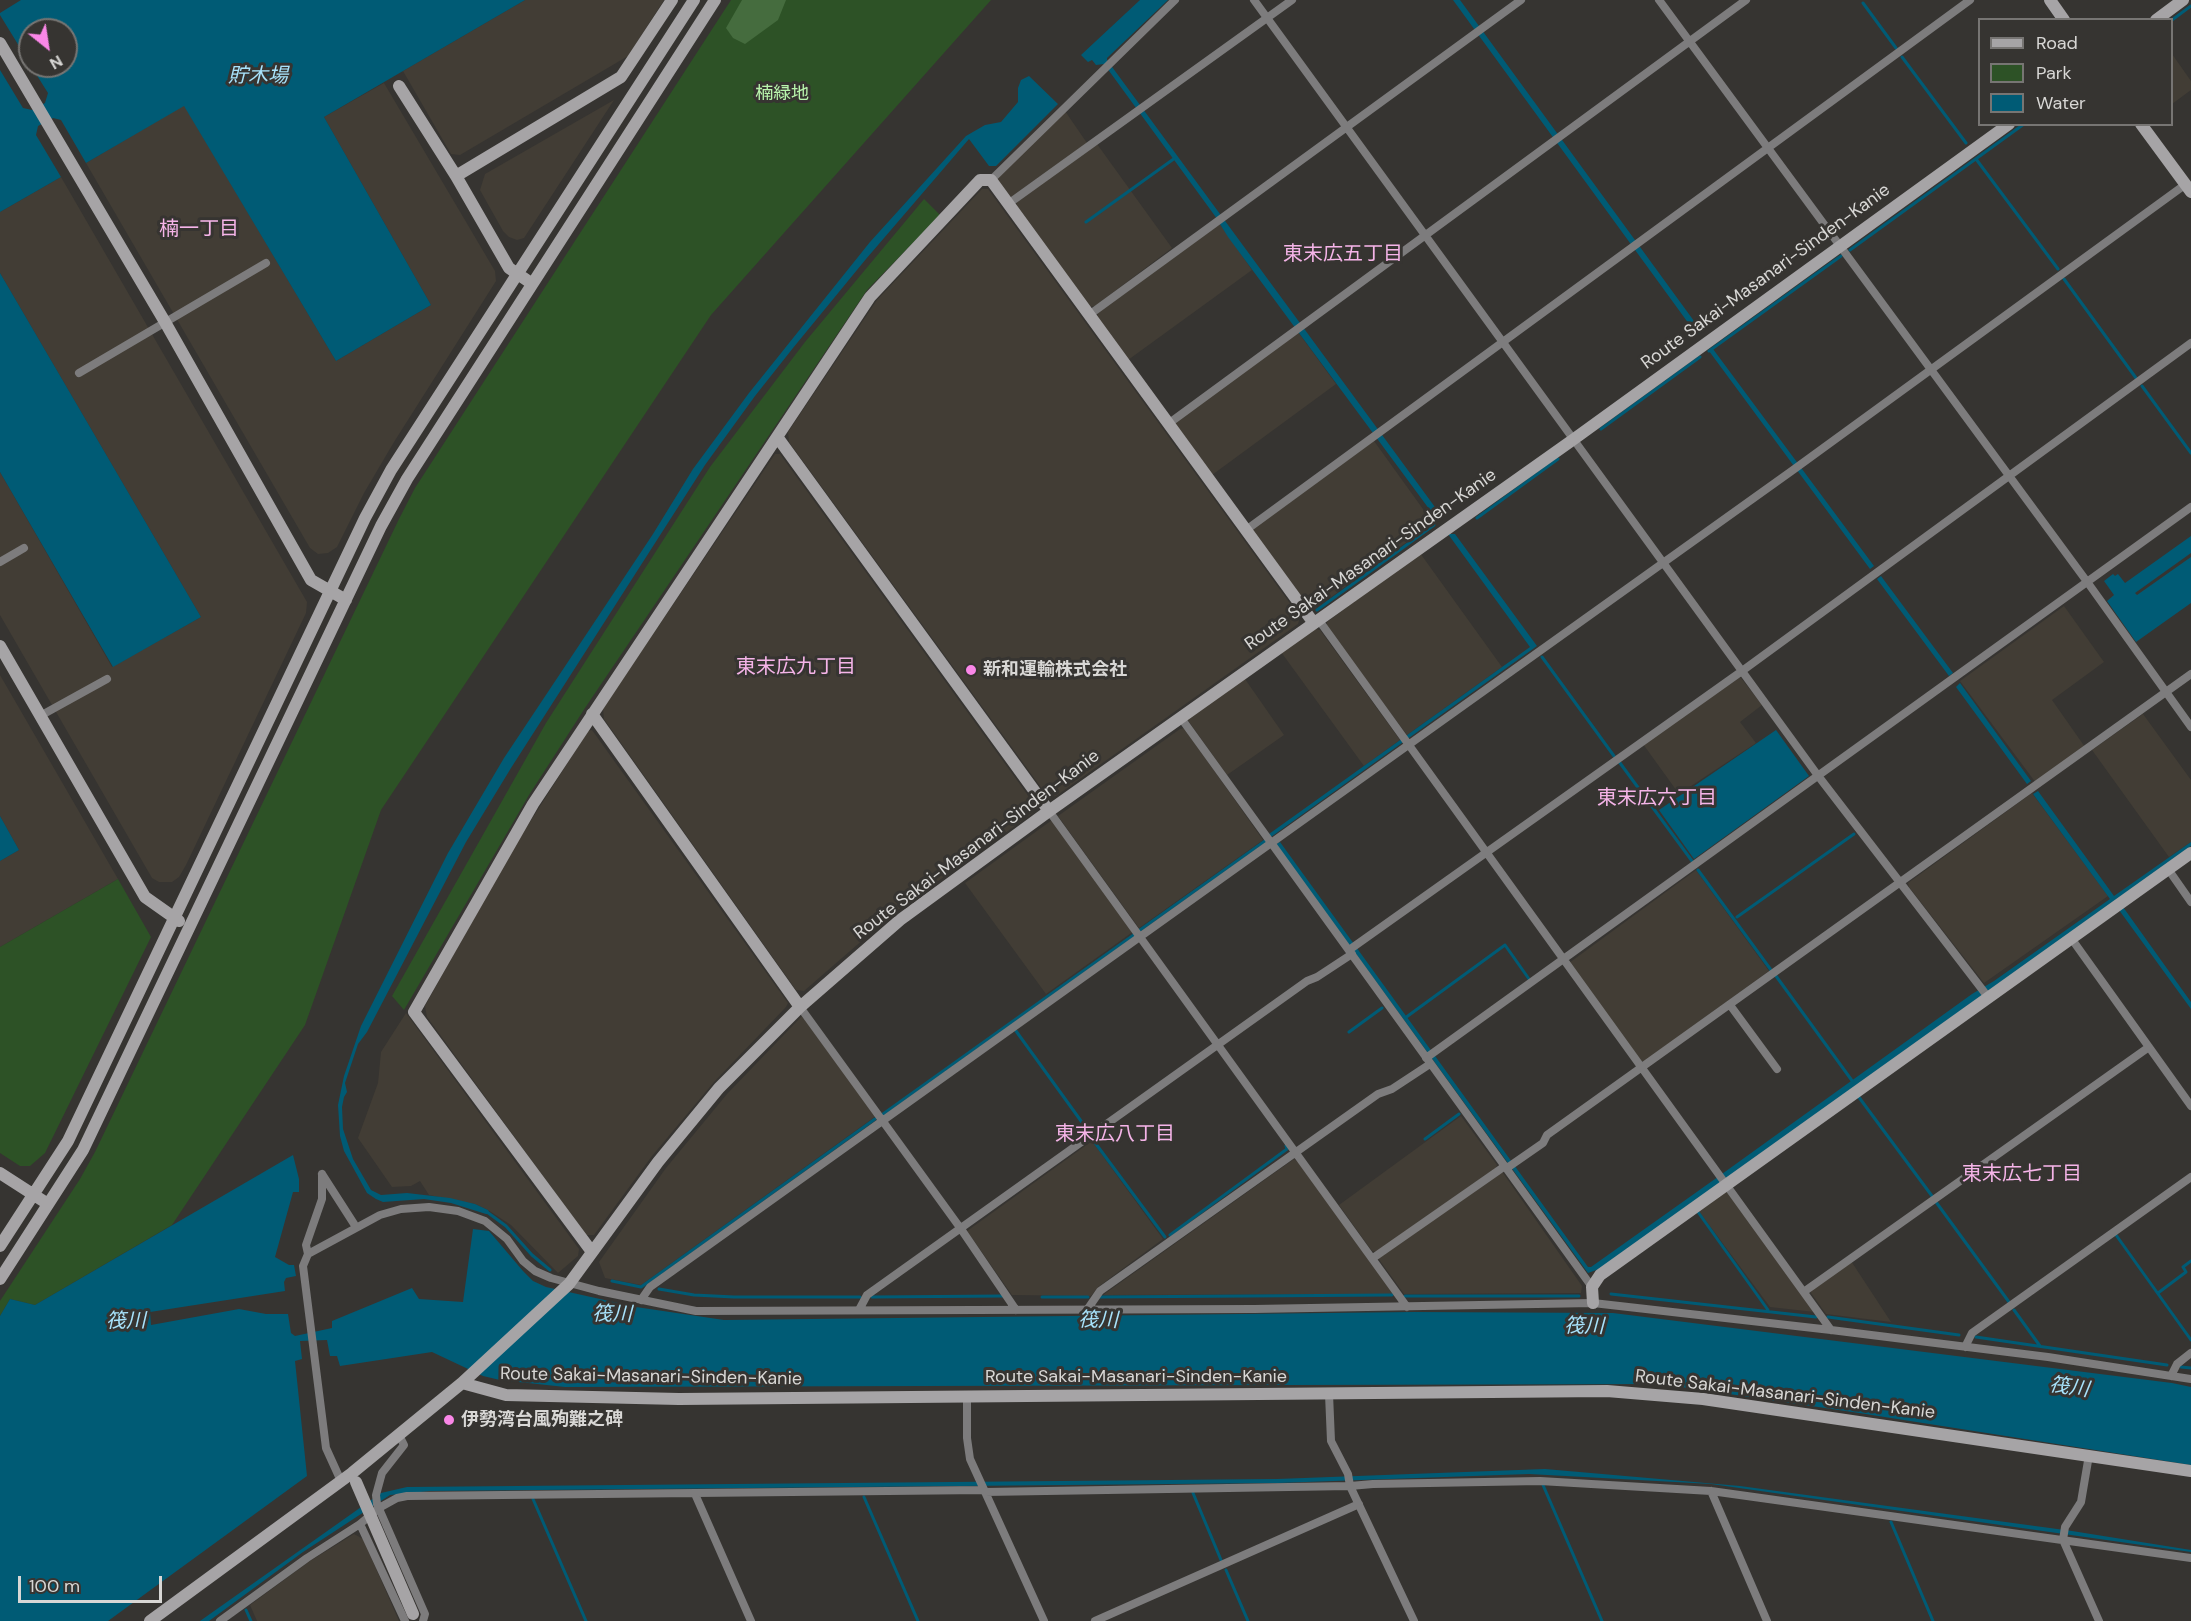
<!DOCTYPE html>
<html>
<head>
<meta charset="utf-8">
<style>
	body { margin:0 }
	#map { position:relative; width:2191px; height:1621px; overflow:hidden; background:#363431; font-family:"DM Sans",sans-serif }
	canvas { display:block }
	.legend { position:absolute; left:1978px; top:18px; width:195px; height:108px; box-sizing:border-box; background:#363431; border:2px solid #777573; margin:0; padding:8px 10px; list-style:none; font-size:18px; color:#d8d7d5 }
	.legend li { display:flex; align-items:center; gap:12px; height:30px }
	.legend b { width:30px; border:2px solid #777573 }
	.north { position:absolute; left:18px; top:18px; width:60px; height:60px; box-sizing:border-box; background:#363431; border:2px solid #777573; border-radius:50%; rotate:150deg; font-size:16px; font-weight:700; line-height:24px; text-align:center; color:#d8d7d5 }
	.north::after { content:''; display:block; margin:auto; width:21px; height:27px; background:#fa87e7; clip-path:polygon(50% 0,100% 100%,50% 72%,0 100%) }
	.scale { position:absolute; left:18px; top:1576px; width:144px; height:27px; box-sizing:border-box; border:3px solid #d8d7d5; border-top:0; padding-left:8px; font-size:18px; line-height:21px; white-space:nowrap; color:#d8d7d5; -webkit-text-stroke:4px #363431; paint-order:stroke }
</style>
</head>
<body>
<div id="map">
<canvas width="2191" height="1621"></canvas>
<ul class="legend">
<li><b style="height:8px;background:#a6a4a6"></b>Road</li>
<li><b style="height:16px;background:#2d5226"></b>Park</li>
<li><b style="height:16px;background:#005b75"></b>Water</li>
</ul>
<div class="north">N</div>
<div class="scale">100 m</div>
</div>
<script>
const context = document.querySelector('canvas').getContext('2d');
context.lineJoin = 'round';
function paint(path, color) { context.fillStyle = color; context.fill(path, 'evenodd'); }
const shape = rows => new Path2D(rows.map(r => 'M' + r).join(''));
function trace(path, color, width, dash) { context.strokeStyle = color; context.lineWidth = width; context.lineCap = dash ? 'butt' : 'round'; context.setLineDash(dash || []); context.stroke(path); }
function write(font, color, halo, rows, align = 'center') {
  context.font = font + ' "DM Sans","Noto Sans JP",sans-serif'; context.lineWidth = 6; context.setLineDash([]); context.textBaseline = 'middle'; context.strokeStyle = halo; context.fillStyle = color; for (const [text, x, y, turn = 0] of rows) {
    context.save(); context.translate(x, y); context.rotate((+turn || 0) * Math.PI / 180); context.textAlign = isNaN(turn) ? turn : align; if (halo) context.strokeText(text, 0, 0); context.fillText(text, 0, 0); context.restore();
  }
}
paint(shape([
	[525,0,664,0,628,56,460,155,451,154,403,71],
	[2172,54,2191,81,2191,90,2172,104],
	[384,83,495,271,496,281,394,442,364,493,337,547,328,553,318,554,310,548,86,163,184,105,336,361,431,305,324,117],
	[614,100,524,238,517,240,509,237,503,231,480,190,485,174],
	[1065,111,1087,143,1011,197,997,181,998,177],
	[1097,144,1172,248,1095,306,1089,307,1016,206,1017,202],
	[61,177,307,602,306,613,186,865,179,877,172,882,159,882,152,878,0,615,0,472,112,667,201,617,0,273,0,212],
	[982,189,988,189,1300,617,1298,624,1056,796,1048,797,789,442,788,432,877,300],
	[1220,224,1252,270,1128,360,1097,317,1098,313],
	[1298,332,1336,384,1212,475,1174,422],
	[1374,441,1433,523,1312,611,1253,531,1254,528],
	[775,454,780,454,1035,805,1033,813,895,912,804,991,796,990,604,719,603,708],
	[1420,553,1502,667,1407,735,1327,628,1327,622],
	[2064,606,2104,662,2052,700,2085,747,2036,783,1960,681],
	[1315,629,1320,630,1400,740,1364,766,1281,652],
	[0,675,118,879,0,947,0,861,19,850,0,816],
	[1739,678,1741,678,1762,705,1740,722,1756,743,1679,794,1643,744],
	[1245,679,1284,735,1227,775,1187,719],
	[2143,714,2191,780,2191,842,2169,857,2092,750],
	[1184,728,1263,840,1139,928,1058,816,1180,729],
	[592,730,788,1003,786,1007,714,1082,652,1156,594,1235,586,1235,427,1017,425,1006,507,858,588,731],
	[2032,793,2108,896,1984,983,1909,887,1908,883],
	[1052,820,1134,931,1046,994,965,883],
	[1696,870,1769,971,1645,1061,1640,1061,1569,963],
	[406,1013,579,1249,578,1256,558,1273,511,1225,488,1210,475,1204,429,1195,420,1181,411,1186,392,1187,358,1138,378,1083,381,1052],
	[802,1016,876,1116,641,1285,605,1278,599,1262,666,1168,727,1094],
	[1461,1116,1497,1165,1496,1168,1377,1252,1372,1251,1339,1205],
	[1092,1141,1163,1239,1098,1287,1091,1296,1012,1295,967,1231],
	[1294,1159,1299,1163,1394,1294,1103,1295],
	[1500,1172,1503,1173,1582,1286,1581,1293,1404,1294,1378,1258],
	[1726,1190,1815,1312,1770,1307,1698,1210],
	[1851,1261,1891,1322,1826,1314,1811,1293,1812,1288],
	[354,1534,363,1539,399,1621,257,1621,250,1605,310,1561]
]), '#423d35');
paint(shape([
	[731,0,991,0,711,315,381,810,305,1025,172,1225,35,1305,10,1299,0,1316,0,1301,80,1179,95,1152,399,519,415,488],
	[924,199,940,215,867,290,585,708,529,795,404,1010,392,996,546,723,710,467,805,342],
	[118,879,151,937,45,1153,30,1166,20,1166,0,1153,0,947]
]), '#2d5226');
paint(shape([
	[742,0,786,0,778,20,745,44,733,38,726,28]
]), '#456c3e');
paint(shape([
	[21,0,525,0,324,117,431,305,336,361,184,106,86,163,61,120,53,118,38,126,36,135,61,177,0,212,0,70,23,108,32,110,45,103,48,93,31,66,66,66,66,30,30,30,30,64,0,15,0,13],
	[1140,0,1168,0,1107,58,1107,60,1443,518,1438,521,1228,237,1215,216,1104,64,1096,65,1092,60,1088,62,1081,55],
	[1453,0,1460,0,1702,332,1697,335],
	[1029,76,1058,104,996,166,989,166,969,139,866,259,793,348,755,396,705,465,511,768,466,842,367,1032,358,1044,345,1083,347,1092,344,1097,342,1107,343,1129,353,1159,371,1190,381,1195,407,1193,450,1198,475,1204,488,1210,490,1214,486,1214,451,1203,424,1199,383,1202,376,1199,367,1193,344,1151,340,1136,338,1105,344,1076,361,1026,448,853,504,758,653,534,693,469,749,393,870,242,966,136,985,125,1001,122,1018,102,1018,88,1021,80],
	[0,273,201,617,113,667,0,472],
	[1713,349,1874,566,1870,569,1709,351],
	[1448,534,1455,534,1537,646,1271,837,1269,834,1530,647],
	[2191,536,2191,553,2135,593,2137,595,2191,557,2191,603,2136,642,2107,601,2114,595,2104,581,2113,574,2115,576,2118,574,2125,583],
	[1881,576,1953,673,1949,676,1877,579],
	[1960,683,2031,781,2027,784,1956,687],
	[1776,730,1809,776,1694,859,1659,810],
	[2038,791,2114,896,2191,842,2191,846,1599,1269,1588,1273,1276,844,1280,842,1588,1267,1591,1267,1715,1179,1972,994,1994,981,2110,899,2033,794],
	[0,816,19,850,0,861],
	[2123,907,2191,1002,2191,1009,2119,910],
	[293,1155,299,1179,299,1192,293,1192,275,1257,289,1265,294,1265,296,1276,286,1278,284,1282,285,1291,150,1312,151,1325,239,1309,266,1314,288,1314,291,1333,295,1336,332,1328,332,1321,412,1288,419,1299,463,1302,473,1229,489,1231,523,1271,533,1281,546,1287,636,1307,724,1320,1414,1312,1613,1313,2172,1383,2191,1387,2191,1465,1859,1413,1661,1384,565,1387,500,1380,483,1376,432,1352,340,1366,337,1356,330,1356,327,1340,300,1341,302,1359,295,1361,307,1476,108,1621,0,1621,0,1316,10,1299,35,1305],
	[1545,1469,1740,1486,2072,1531,2191,1550,2191,1552,1711,1484,1529,1474,1278,1483,430,1491,390,1495,303,1552,209,1621,200,1621,381,1493,407,1487,1277,1479]
]), '#005b75');
trace(shape([
	[1863,3,1896,48],
	[2172,20,2191,6],
	[1902,57,1966,143],
	[1976,159,2058,269],
	[1086,222,1175,158],
	[1850,250,2024,124],
	[2064,279,2136,378],
	[1709,351,1841,256],
	[2142,386,2191,453],
	[1601,429,1700,357],
	[1477,518,1558,459],
	[1317,610,1434,525],
	[1542,657,1614,756],
	[1620,763,1692,861],
	[1698,870,1771,970],
	[1737,917,1854,834],
	[1140,930,1265,841],
	[1776,976,1853,1082],
	[1405,1018,1505,945,1529,979],
	[1016,1031,1089,1132],
	[1349,1032,1382,1008],
	[1858,1096,1932,1196],
	[883,1114,1135,934],
	[1425,1139,1459,1114],
	[1093,1140,1165,1237],
	[1936,1202,2009,1302],
	[487,1212,506,1226,532,1255,550,1270],
	[1698,1212,1768,1310],
	[1170,1235,1287,1149,1286,1146],
	[2116,1235,2191,1340],
	[612,1281,641,1287,875,1119],
	[659,1289,694,1295,734,1297,860,1297],
	[2158,1293,2186,1272,2183,1267,2191,1261],
	[1611,1294,1816,1317],
	[1405,1296,1579,1296],
	[872,1297,1003,1296],
	[1042,1297,1088,1297],
	[1100,1297,1392,1295],
	[2014,1310,2040,1346],
	[1828,1317,1959,1335],
	[1976,1337,2167,1365],
	[2181,1367,2191,1368],
	[1543,1485,1602,1621],
	[1193,1493,1221,1560],
	[864,1497,918,1621],
	[533,1499,586,1621],
	[1891,1522,1933,1621],
	[1226,1570,1248,1621],
	[246,1610,251,1621]
]), '#005b75', 3);
trace(shape([
	[1254,0,1819,777,1988,997],
	[1659,0,2088,583,2191,727],
	[991,180,1175,0],
	[1008,204,1292,0],
	[1089,315,1521,0],
	[79,373,266,263],
	[1168,424,1746,0],
	[1246,530,1970,0],
	[0,562,24,548],
	[1318,619,1831,1330],
	[40,716,107,679],
	[1181,718,1592,1287],
	[1049,811,1407,1307],
	[2168,869,2191,902],
	[2071,938,2191,1106],
	[1349,950,1742,671,2191,343],
	[1730,1005,1777,1069],
	[800,1007,961,1229,1016,1310],
	[1426,1058,2191,507],
	[1507,1168,1543,1143,1547,1135,2191,674],
	[322,1174,322,1199,306,1245,308,1254,303,1266,326,1448,341,1481],
	[322,1174,356,1227],
	[308,1254,380,1215,401,1209,429,1207,458,1211,485,1221,507,1239,523,1261,535,1271,551,1278,599,1291,696,1311,1254,1309,1593,1303,1831,1330,2048,1357,2191,1379],
	[1373,1258,1505,1166],
	[1805,1291,2149,1047],
	[641,1300,650,1287,1793,470,2186,184],
	[859,1310,867,1295,1307,981,1317,977,1352,954],
	[1087,1310,1100,1291,1378,1094,1392,1089,1430,1064],
	[1965,1347,1972,1333,2191,1177],
	[2171,1376,2177,1364,2191,1353],
	[1329,1394,1331,1441,1348,1474,1350,1486,1414,1621],
	[967,1397,967,1438,970,1459,1044,1621],
	[399,1435,404,1445,382,1473,376,1495,377,1504,425,1614,423,1621],
	[2089,1455,2081,1502,2065,1527,2063,1540,2099,1621],
	[1711,1491,1767,1621],
	[985,1492,1350,1486,1373,1484,1540,1481,1711,1491,2191,1558],
	[695,1494,751,1621],
	[360,1524,405,1621],
	[220,1621,307,1558,360,1524,379,1508,397,1498,407,1496,984,1490],
	[1095,1621,1359,1504]
]), '#7d7c7d', 8);
trace(shape([
	[2050,0,2064,20],
	[2156,20,2183,0],
	[0,43,165,322,311,580,346,600],
	[399,86,456,176,509,268,531,283],
	[2009,124,1574,439,1049,811,900,920,800,1007,719,1088,658,1162,569,1284,462,1383,506,1395,679,1399,1607,1391,1703,1399,2191,1471],
	[2141,124,2191,192],
	[456,176,621,77,672,0],
	[778,438,1049,811],
	[0,646,145,897,179,921],
	[592,714,800,1007],
	[0,1173,48,1204],
	[0,1246,68,1141,365,518,391,470,694,0],
	[592,1252,414,1012,533,804,870,297,980,180,991,180,1313,622],
	[0,1279,83,1150,381,526,407,479,715,0],
	[1593,1303,1592,1287,1600,1275,2191,853],
	[150,1621,352,1473,462,1383]
]), '#a6a4a6', 12);
trace(shape([
	[356,1482,413,1614]
]), '#a6a4a6', 12);
for (const [x, y, r, color] of [
	[971,670,6,"#fa87e7"],
	[449,1420,6,"#fa87e7"]
]) { const dot = new Path2D(); dot.arc(x, y, r, 0, 2 * Math.PI); context.fillStyle = color; context.fill(dot); trace(dot, '#363431', 2); }
write('18px', '#b9f5ad', '#363431', [
	["楠緑地",782,94]
]);
write('18px', '#d8d7d5', '#363431', [
	["Route Sakai-Masanari-Sinden-Kanie",1766,277,-36],
	["Route Sakai-Masanari-Sinden-Kanie",1371,560,-35],
	["Route Sakai-Masanari-Sinden-Kanie",977,845,-37],
	["Route Sakai-Masanari-Sinden-Kanie",651,1377,1],
	["Route Sakai-Masanari-Sinden-Kanie",1136,1377],
	["Route Sakai-Masanari-Sinden-Kanie",1785,1395,7]
]);
write('bold 18px', '#d8d7d5', '#363431', [
	["新和運輸株式会社",983,670],
	["伊勢湾台風殉難之碑",461,1420]
], 'left');
write('italic 20px', '#a8e3fc', '#363431', [
	["貯木場",258,77],
	["筏川",612,1315,1],
	["筏川",1098,1321,1],
	["筏川",126,1322,-1],
	["筏川",1584,1327,1],
	["筏川",2069,1388,8]
]);
write('20px', '#f5b4e8', '#363431', [
	["楠一丁目",199,230],
	["東末広五丁目",1343,255],
	["東末広九丁目",796,668],
	["東末広六丁目",1657,799],
	["東末広八丁目",1115,1135],
	["東末広七丁目",2022,1175]
]);
</script>
</body>
</html>
